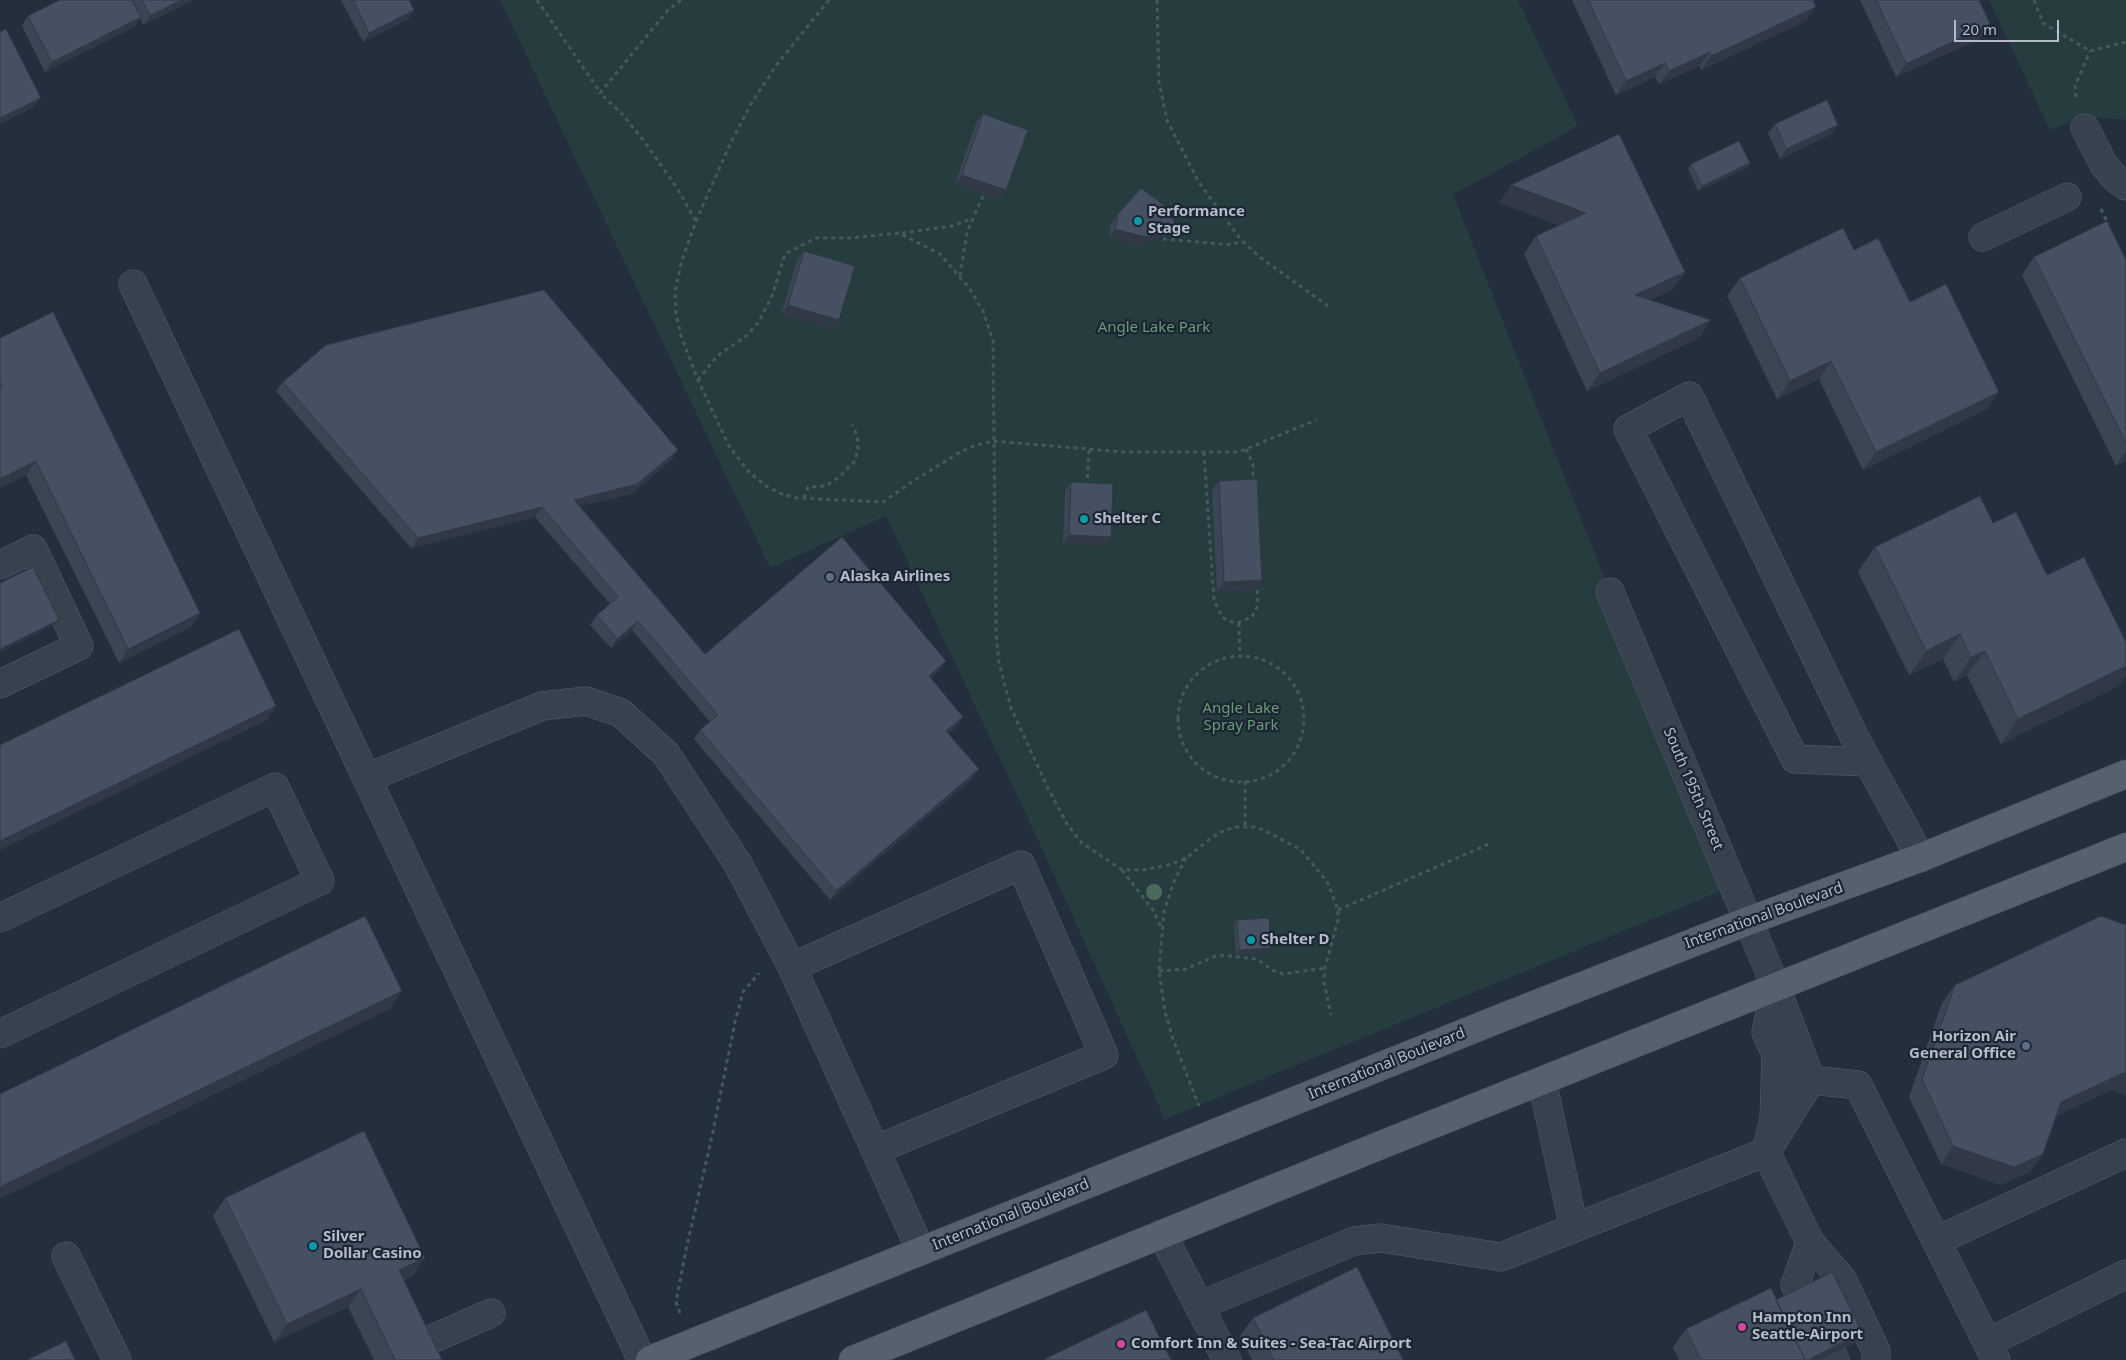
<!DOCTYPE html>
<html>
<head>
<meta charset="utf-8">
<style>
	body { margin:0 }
	#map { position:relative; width:2126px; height:1360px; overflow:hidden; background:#242f3e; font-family:"Noto Sans",sans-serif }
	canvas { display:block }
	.scale { position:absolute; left:1954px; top:20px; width:105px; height:22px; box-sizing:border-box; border:2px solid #b4bcc9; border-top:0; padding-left:6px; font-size:15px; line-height:18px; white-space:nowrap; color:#b4bcc9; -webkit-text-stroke:4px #1d2633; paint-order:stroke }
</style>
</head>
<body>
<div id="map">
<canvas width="2126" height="1360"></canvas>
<div class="scale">20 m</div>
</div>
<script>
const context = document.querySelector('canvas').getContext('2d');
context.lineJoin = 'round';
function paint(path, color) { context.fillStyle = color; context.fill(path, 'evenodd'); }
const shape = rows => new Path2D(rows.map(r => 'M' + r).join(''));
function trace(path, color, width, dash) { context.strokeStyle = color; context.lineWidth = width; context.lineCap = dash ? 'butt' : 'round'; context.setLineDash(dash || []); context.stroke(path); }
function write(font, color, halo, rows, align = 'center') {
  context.font = font + ' "Noto Sans",sans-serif'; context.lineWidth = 4.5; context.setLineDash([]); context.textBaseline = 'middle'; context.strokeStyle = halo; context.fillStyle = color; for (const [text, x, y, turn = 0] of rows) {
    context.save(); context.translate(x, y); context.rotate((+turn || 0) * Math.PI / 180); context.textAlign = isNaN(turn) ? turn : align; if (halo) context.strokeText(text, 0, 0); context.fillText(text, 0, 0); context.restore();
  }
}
paint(shape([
	[500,0,1518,0,1578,126,1453,195,1610,592,1733,886,1165,1119,1045,855,886,516,770,568],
	[1989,0,2126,0,2126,120,2086,117,2050,130]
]), '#263c3f');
const minor = shape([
	[2085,128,2104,165,2115,178,2126,186],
	[1983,237,2067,197],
	[133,284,642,1360],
	[0,565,33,549,79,646,0,684],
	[1610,592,1776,987,1811,1080,1794,1081,1786,1077,1766,1032,1776,987],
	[1868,762,1795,759,1628,429,1689,396,1854,736,1868,762,1905,829,1920,858],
	[367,778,542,706,586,701,621,713,666,754,738,864,792,967,921,1251],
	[0,918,275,787,320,881,0,1034],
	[792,967,1021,865,1104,1055,875,1150],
	[1776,1056,1774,1120,1766,1152,1810,1242,1842,1279,1876,1351,1876,1360],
	[1542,1081,1574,1228],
	[1162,1234,1227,1360],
	[1936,1241,2126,1153],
	[66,1256,117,1360],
	[1800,1294,1795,1285,1810,1242],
	[1199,1306,1354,1241,1381,1238,1501,1257,1766,1152,1811,1080,1858,1085,1996,1360],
	[1987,1343,2126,1274],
	[414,1347,491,1313],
	[1832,1354,1835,1360]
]);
const major = shape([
	[650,1360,1506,1016,1748,921,1920,858,2126,774],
	[853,1360,1381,1145,2126,847]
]);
trace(minor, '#565f6c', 29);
trace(major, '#414a57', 29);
trace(shape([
	[537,0,600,92],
	[681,0,668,10,600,93,622,114,644,141,677,188,695,220],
	[829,0,778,63,751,104,731,142,696,221,681,263,675,293,676,313,681,336,698,380,729,446,748,471,766,486,782,494,797,498,883,502,912,482,960,452,974,446,993,441,1123,452,1239,452,1316,420],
	[1157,0,1159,82,1167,120,1198,181,1241,240,1261,258,1328,306],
	[2034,0,2043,23,2090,51,2126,42],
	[2076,97,2075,86,2090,51],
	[2101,209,2108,224],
	[902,233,952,226,971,219],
	[1163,239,1233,245,1241,240],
	[960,276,967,232,984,194],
	[698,380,717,356,745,337,758,323,772,296,785,254,816,238,850,238,899,233,940,254,969,288,983,311,993,341,996,633,999,663,1011,708,1047,786,1067,824,1082,843,1122,870,1143,870,1172,864,1186,858,1211,838,1225,830,1237,827,1255,827,1264,830,1301,850,1328,883,1338,910,1338,920,1325,968,1324,982,1331,1015],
	[1246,449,1253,464,1253,483],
	[1204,452,1214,600,1222,617,1228,621,1237,623,1252,617,1258,605,1257,584],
	[1087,486,1089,450],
	[804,498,808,487,825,486,838,478,855,461,858,448,857,435,852,425],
	[1239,623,1240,657],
	'1178 719a63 63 0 1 1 126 0a63 63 0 1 1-126 0Z',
	[1245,781,1245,827],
	[1186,858,1175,879,1164,911,1159,971,1165,1012,1173,1039,1199,1106],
	[1122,870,1153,910,1161,927],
	[1338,910,1489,844],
	[1159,971,1186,969,1218,955,1257,959,1272,970,1283,974,1325,968],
	[680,1313,676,1302,686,1250,712,1136,735,1022,743,992,759,973]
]), '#44595c', 3, [4, 4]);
trace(minor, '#38414e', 28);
trace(major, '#56606e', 28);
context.fillStyle = '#4b6a5d';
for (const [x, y] of [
	[1154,892]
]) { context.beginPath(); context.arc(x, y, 8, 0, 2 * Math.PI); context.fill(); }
paint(shape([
	[60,0,193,0,143,25,140,18,134,27,45,72,22,26,28,16],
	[341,0,409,0,414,10,408,19,363,42],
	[1572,0,1813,0,1806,21,1701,70,1700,66,1659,84,1655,77,1616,95],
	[1860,0,1979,0,1990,24,1981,38,1896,77],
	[983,114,1000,200,955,184,976,123],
	[1775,124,1832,134,1780,159,1768,133],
	[1750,163,1747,168,1698,191,1688,169,1691,164],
	[1499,203,1685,272,1672,290,1650,300,1711,320,1699,338,1587,391,1524,254,1536,236,1559,225],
	[1118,214,1169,234,1138,246,1109,238,1111,224],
	[1854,250,1910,302,1987,409,1863,470,1819,379,1777,399,1727,296,1740,278],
	[804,251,839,320,833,329,781,314,797,260],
	[2034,257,2126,260,2126,461,2116,466,2022,275],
	[0,338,200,613,191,627,119,663,26,475,0,488],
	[283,382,678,450,672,459,631,494,580,506,705,654,940,670,930,678,963,717,957,726,948,734,972,779,830,900,694,739,700,730,710,722,632,630,611,648,590,625,597,615,610,604,535,517,411,548,276,391],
	[1219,481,1256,590,1217,592,1212,490],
	[1071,482,1111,537,1104,546,1063,544,1065,491],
	[1993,523,2047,575,2126,642,2126,675,2118,686,2001,744,1967,675,1954,682,1943,659,1909,675,1858,572,1875,547],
	[1237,920,1267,953,1236,955,1234,925],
	[2126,925,2126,1096,2111,1090,2056,1116,2043,1154,2030,1172,2001,1185,1941,1164,1909,1097,1942,1003,1955,985],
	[225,1198,413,1276,404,1280,442,1360,374,1360,348,1307,274,1342,213,1216],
	[1776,1300,1856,1342,1820,1360,1679,1360,1673,1347,1686,1329],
	[1253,1318,1403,1360,1252,1360,1240,1336]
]), '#3b4654');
paint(shape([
	[181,0,193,0,143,25,150,16],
	[1816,7,1806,21,1701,70,1711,56],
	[414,10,408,19,363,42,369,33],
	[141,17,134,27,45,72,52,62],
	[1990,24,1981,38,1896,77,1906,64],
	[1710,52,1700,66,1659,84,1669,71],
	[1665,63,1655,77,1616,95,1626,81],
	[41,98,34,107,0,124,0,118],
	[1838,125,1832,134,1780,159,1786,149],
	[1750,163,1747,168,1698,191,1702,186],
	[962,175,1006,190,1000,200,955,184],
	[1511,185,1586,213,1573,231,1499,203],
	[1175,224,1169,234,1138,246,1109,238,1115,229],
	[1685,272,1672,290,1623,313,1635,295],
	[788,305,839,320,833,329,781,314],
	[1711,320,1699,338,1587,391,1600,373],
	[1831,361,1819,379,1777,399,1790,381],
	[1999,392,1987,409,1863,470,1876,452],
	[678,450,672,459,631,494,568,509,574,500],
	[2126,451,2126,461,2116,466],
	[36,461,26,475,0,488,0,479],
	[542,507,535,517,411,548,418,538],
	[1069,535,1111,537,1104,546,1063,544],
	[1262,580,1256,590,1217,592,1224,582],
	[200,613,191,627,119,663,128,649],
	[59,620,55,624,0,652,0,649],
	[638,621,632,630,611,648,617,639],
	[1960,634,1943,659,1909,675,1926,651],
	[1985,651,1967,675,1954,682,1971,657],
	[946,661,940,670,922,685,929,676],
	[2126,666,2126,675,2118,686,2001,744,2018,719],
	[276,706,267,720,0,850,0,841],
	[963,717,957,726,940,741,946,731],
	[979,769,972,779,830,900,836,891],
	[1271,948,1267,953,1236,955,1239,950],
	[402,991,390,1009,0,1199,0,1187],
	[2123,1073,2126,1073,2126,1096,2111,1090,2048,1120,2061,1102],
	[1953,1146,2043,1154,2030,1172,2001,1185,1941,1164],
	[425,1258,413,1276,386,1288,399,1270],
	[361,1289,348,1307,274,1342,287,1324],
	[1862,1332,1856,1342,1820,1360,1808,1360]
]), '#303945');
const building = shape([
	[60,0,132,0,141,17,52,62,28,16,60,0],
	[142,0,181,0,150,16,142,0],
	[353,0,409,0,414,10,369,33,353,0],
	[1588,0,1813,0,1816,7,1711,56,1710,52,1669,71,1665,63,1626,81,1588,0],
	[1876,0,1979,0,1990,24,1906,64,1876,0],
	[6,29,41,98,0,118,0,32,6,29],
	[1827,100,1838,125,1786,149,1775,124,1827,100],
	[983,114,1028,130,1006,190,962,175,983,114],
	[1619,134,1685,272,1635,295,1711,320,1600,373,1536,236,1586,213,1511,185,1619,134],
	[1739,141,1750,163,1702,186,1691,164,1739,141],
	[1141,188,1168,208,1175,224,1145,237,1115,229,1118,214,1141,188],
	[2107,221,2126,260,2126,443,2034,257,2107,221],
	[1843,228,1854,250,1878,238,1910,302,1946,284,1999,392,1876,452,1831,361,1790,381,1740,278,1843,228],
	[804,251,855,266,839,320,788,305,804,251],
	[544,290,678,450,637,484,574,500,705,654,842,537,946,661,929,676,963,717,946,731,979,769,836,891,700,730,718,715,638,621,617,639,597,615,618,597,542,507,418,538,283,382,326,345,544,290],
	[53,312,200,613,128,649,36,461,0,479,0,388,2,387,0,383,0,338,53,312],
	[1257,479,1262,580,1224,582,1219,481,1257,479],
	[1071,482,1113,484,1111,537,1069,535,1071,482],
	[1980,496,1993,523,2016,512,2047,575,2084,557,2126,642,2126,666,2018,719,1985,651,1971,657,1960,634,1926,651,1875,547,1980,496],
	[33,567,59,620,0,649,0,583,33,567],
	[239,629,276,706,0,841,0,745,239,629],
	[365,916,402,991,0,1187,0,1094,365,916],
	[2101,916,2126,925,2126,1073,2123,1073,2061,1102,2043,1154,2014,1167,1953,1146,1922,1079,1955,985,2101,916],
	[1269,918,1271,948,1239,950,1237,920,1269,918],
	[364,1131,425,1258,399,1270,442,1360,395,1360,361,1289,287,1324,225,1198,364,1131],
	[1357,1267,1403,1360,1274,1360,1253,1318,1357,1267],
	[1832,1272,1862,1332,1808,1360,1805,1360,1776,1300,1832,1272],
	[1771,1288,1805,1360,1701,1360,1686,1329,1771,1288],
	[1146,1310,1171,1360,1045,1360,1045,1359,1146,1310],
	[66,1341,75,1360,27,1360,66,1341]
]);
paint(building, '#455162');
trace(building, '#303945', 1);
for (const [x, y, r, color] of [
	[1138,221,5,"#0f9aa8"],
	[1084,519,5,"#0f9aa8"],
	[830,577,5,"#5c6f8a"],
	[1251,940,5,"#0f9aa8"],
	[2026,1046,5,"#5c6f8a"],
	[313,1246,5,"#0f9aa8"],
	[1742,1327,5,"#d1479c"],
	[1121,1344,5,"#d1479c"]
]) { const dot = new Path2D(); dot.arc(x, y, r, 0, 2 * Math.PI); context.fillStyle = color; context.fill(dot); trace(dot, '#1d2633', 2); }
write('bold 15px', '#b4bcc9', '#1d2633', [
	["Performance",1148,212],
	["Stage",1148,229],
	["Shelter C",1094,519],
	["Alaska Airlines",840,577],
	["Shelter D",1261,940],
	["Horizon Air",2016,1037,"right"],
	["General Office",2016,1054,"right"],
	["Silver",323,1237],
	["Dollar Casino",323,1254],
	["Hampton Inn",1752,1318],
	["Seattle-Airport",1752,1335],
	["Comfort Inn & Suites - Sea-Tac Airport",1131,1344]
], 'left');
write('15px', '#6b9a76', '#1d2633', [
	["Angle Lake Park",1154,328],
	["Angle Lake",1241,709],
	["Spray Park",1241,726]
]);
write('15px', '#b4bcc9', '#1d2633', [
	["South 195th Street",1693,789,67],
	["International Boulevard",1764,916,-20],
	["International Boulevard",1387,1064,-22],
	["International Boulevard",1011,1215,-22]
]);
</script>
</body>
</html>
